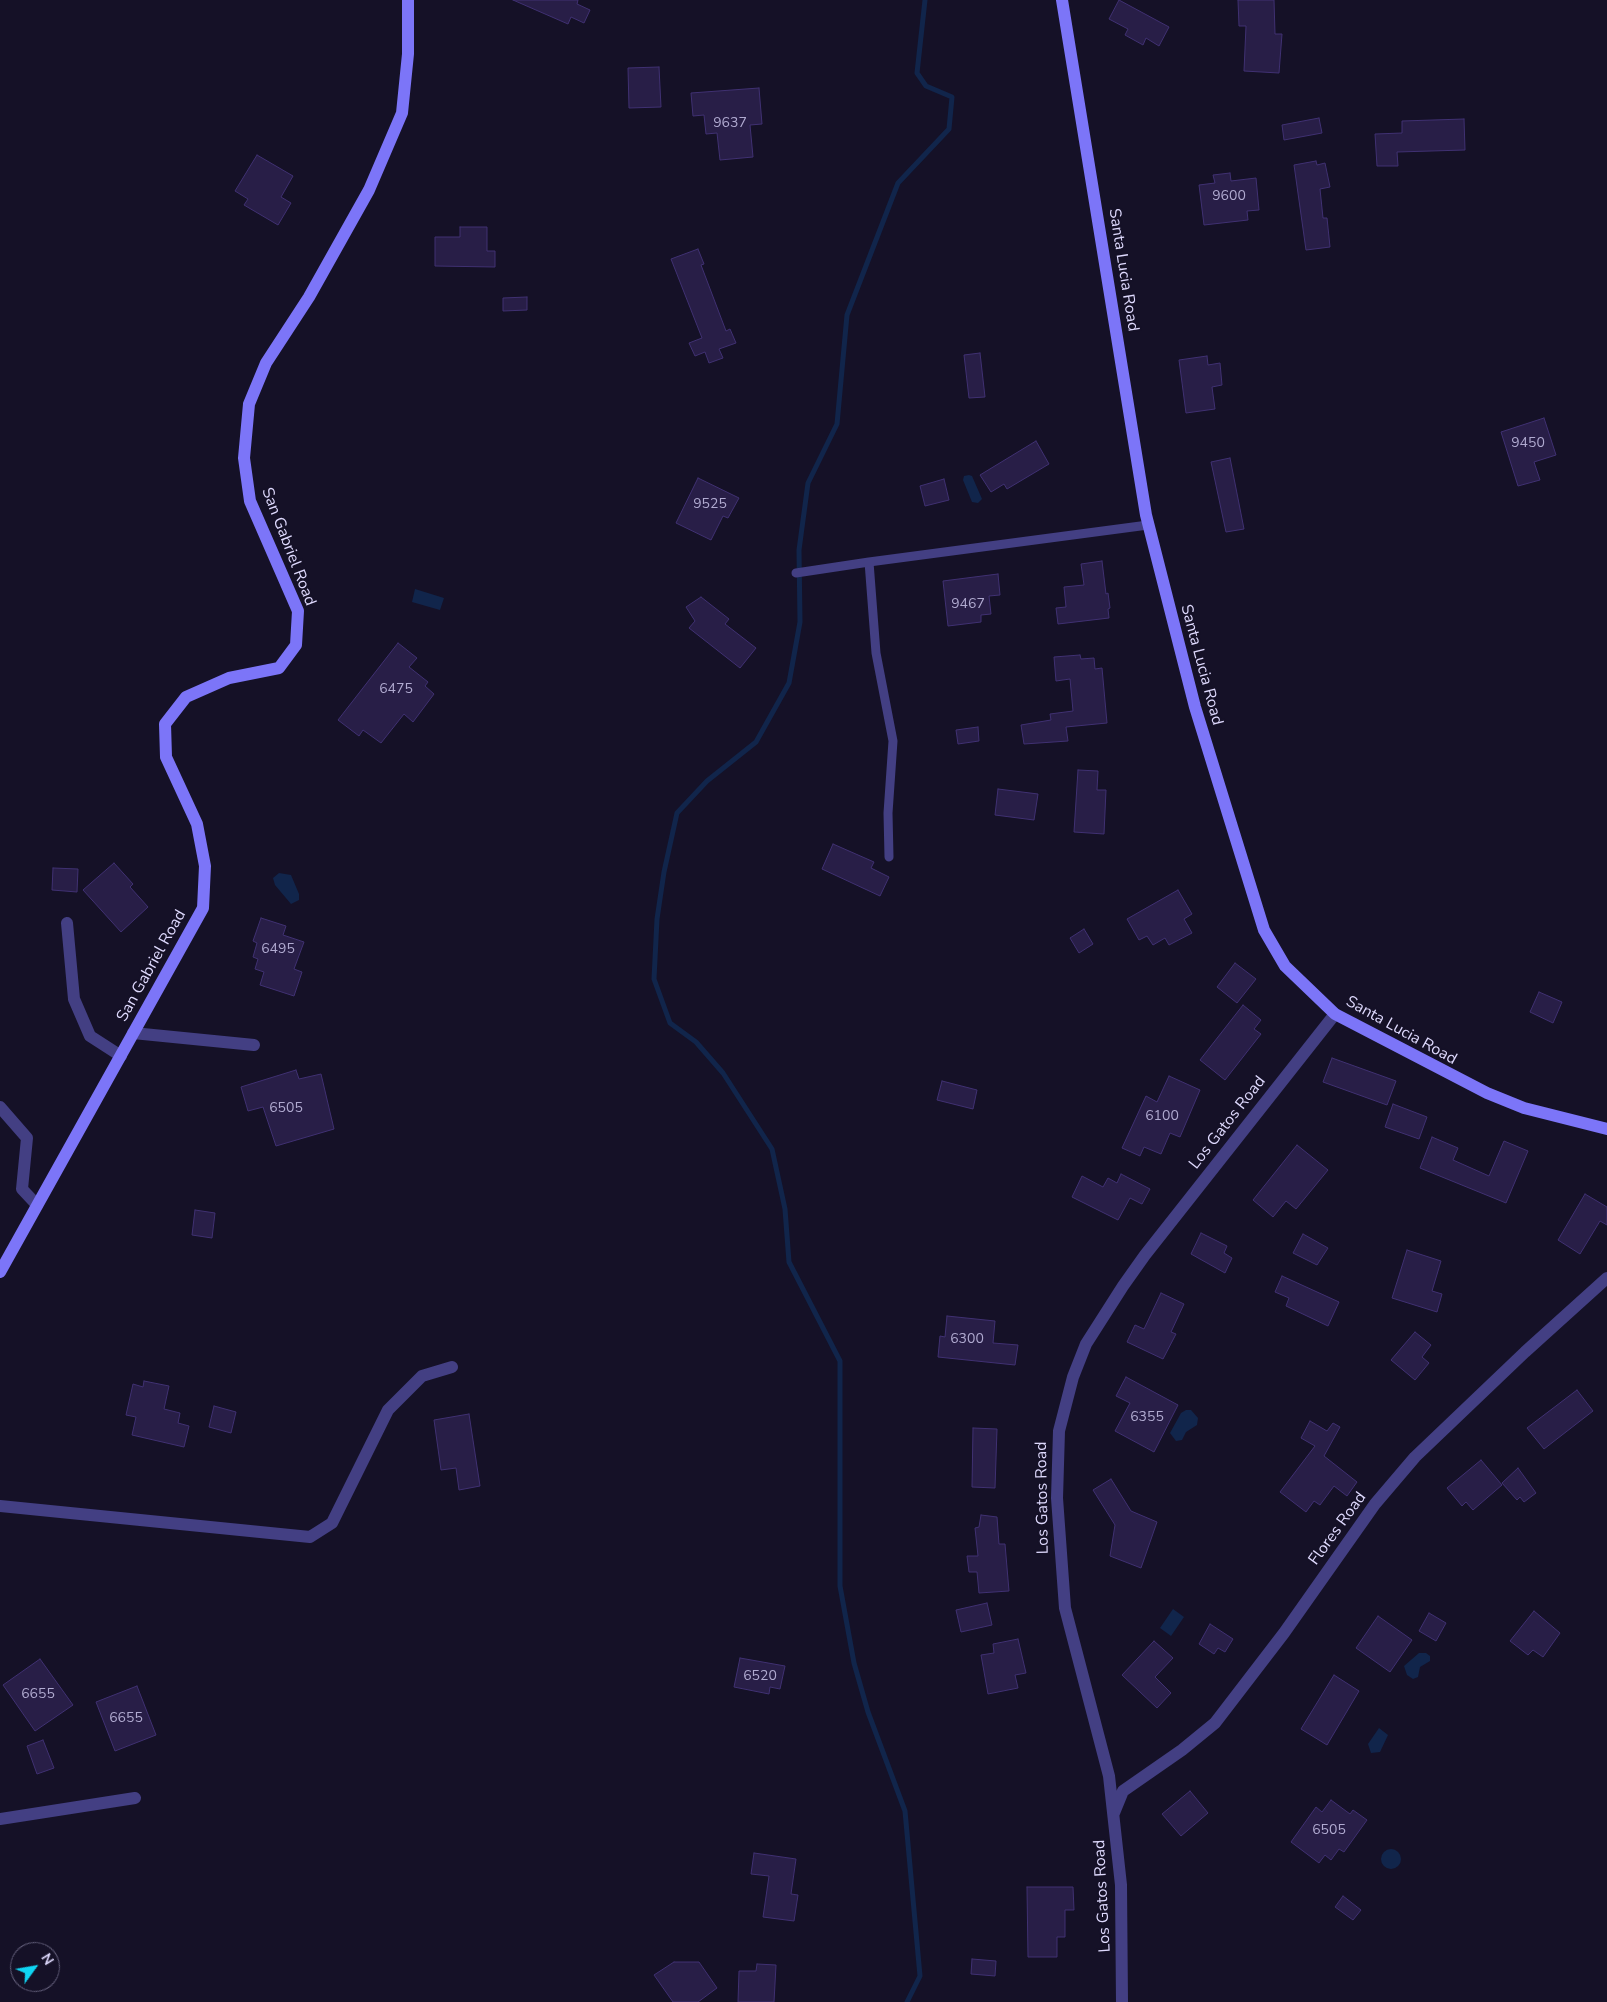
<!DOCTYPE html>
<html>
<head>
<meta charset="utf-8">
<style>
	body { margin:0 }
	#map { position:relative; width:1607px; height:2002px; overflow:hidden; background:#151127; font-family:"Nunito Sans",sans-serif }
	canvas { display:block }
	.north { position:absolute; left:10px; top:1942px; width:50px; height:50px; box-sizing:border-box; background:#151127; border:1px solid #65617d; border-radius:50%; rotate:58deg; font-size:14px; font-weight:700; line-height:20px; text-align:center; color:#ded9fd }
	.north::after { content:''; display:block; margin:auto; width:18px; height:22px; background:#0fd5f3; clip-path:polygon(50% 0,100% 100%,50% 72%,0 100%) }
</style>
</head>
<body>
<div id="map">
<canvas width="1607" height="2002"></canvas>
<div class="north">N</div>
</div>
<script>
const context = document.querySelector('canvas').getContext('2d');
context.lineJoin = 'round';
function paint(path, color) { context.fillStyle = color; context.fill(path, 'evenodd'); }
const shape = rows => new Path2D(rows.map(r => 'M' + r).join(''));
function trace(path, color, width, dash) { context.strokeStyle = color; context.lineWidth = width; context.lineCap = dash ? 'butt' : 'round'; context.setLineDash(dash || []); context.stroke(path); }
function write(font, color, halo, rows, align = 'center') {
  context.font = font + ' "Nunito Sans",sans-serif'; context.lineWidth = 4; context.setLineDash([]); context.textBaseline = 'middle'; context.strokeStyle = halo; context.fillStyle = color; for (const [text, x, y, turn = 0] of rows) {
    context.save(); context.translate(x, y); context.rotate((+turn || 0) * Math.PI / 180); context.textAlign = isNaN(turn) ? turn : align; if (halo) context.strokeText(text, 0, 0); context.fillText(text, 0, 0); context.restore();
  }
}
paint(shape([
	[969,475,972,476,982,499,978,503,972,502,963,480,964,476],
	[415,589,444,598,440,610,412,602],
	[279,873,291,875,299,894,299,900,291,904,275,885,273,878],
	[1186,1410,1191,1410,1198,1418,1197,1425,1186,1432,1182,1440,1176,1441,1170,1433,1181,1413],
	[1173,1609,1184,1617,1171,1636,1160,1628],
	[1419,1653,1426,1653,1430,1656,1430,1661,1420,1667,1418,1677,1413,1679,1407,1675,1404,1666],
	[1379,1728,1388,1735,1380,1752,1371,1753,1368,1744],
	'1381 1859a10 10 0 1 1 20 0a10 10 0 1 1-20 0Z'
]), '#11254b');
trace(shape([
	[907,2002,920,1976,905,1811,868,1712,854,1663,840,1586,840,1361,789,1262,785,1209,772,1149,723,1073,696,1042,670,1023,654,979,657,919,664,872,677,813,707,781,756,742,789,683,800,622,799,550,808,483,837,424,847,315,898,183,949,129,952,97,926,86,917,73,925,0]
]), '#11254b', 5);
const building = shape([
	[513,0,578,0,577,4,590,10,584,23,571,17,568,24,513,0],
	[1119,0,1169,27,1159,46,1146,38,1143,45,1125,35,1128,29,1109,19,1119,0],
	[1238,0,1274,0,1275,34,1282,34,1279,73,1244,71,1246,26,1239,26,1238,0],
	[659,67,661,107,629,108,628,68,659,67],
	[759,88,762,124,750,125,753,157,720,160,717,133,706,134,704,115,693,116,691,93,759,88],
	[1319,118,1322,133,1284,140,1282,125,1319,118],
	[1464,119,1465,150,1397,152,1398,166,1377,166,1375,134,1402,133,1402,121,1464,119],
	[257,155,293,176,281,197,291,203,278,225,244,205,248,199,235,191,257,155],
	[1316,161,1317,165,1325,163,1330,187,1320,189,1323,218,1327,218,1330,247,1306,250,1294,165,1316,161],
	[1230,173,1231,181,1256,178,1259,210,1247,211,1248,220,1204,225,1199,185,1215,183,1213,175,1230,173],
	[460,227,487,227,487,251,495,251,495,267,435,266,435,237,460,237,460,227],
	[698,249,704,264,701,265,726,331,730,329,736,343,719,349,723,358,709,363,705,352,695,356,689,343,702,338,671,259,698,249],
	[527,297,527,310,503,311,503,298,527,297],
	[980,353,985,397,969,398,964,355,980,353],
	[1207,356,1208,365,1220,363,1222,385,1212,387,1215,409,1186,413,1179,360,1207,356],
	[1544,418,1556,455,1534,462,1540,480,1518,486,1501,432,1544,418],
	[1036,441,1049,464,1007,489,1004,484,991,492,980,475,1036,441],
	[1230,458,1244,529,1226,532,1211,462,1230,458],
	[698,478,739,498,728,518,723,516,711,540,676,523,698,478],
	[944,479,949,500,925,506,920,486,944,479],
	[1102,561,1106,594,1108,593,1110,608,1108,609,1109,618,1058,624,1056,608,1066,607,1064,587,1084,585,1081,564,1102,561],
	[998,574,1000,595,989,596,991,614,981,615,981,622,948,626,943,581,998,574],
	[701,597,729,619,725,624,756,648,740,668,689,628,695,621,686,607,701,597],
	[398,643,417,658,409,667,428,682,425,686,434,694,413,722,404,714,381,743,363,730,359,736,338,720,398,643],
	[1080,655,1081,659,1094,658,1095,669,1102,668,1107,723,1066,727,1068,741,1024,744,1021,725,1051,720,1050,714,1073,711,1070,679,1056,681,1054,657,1080,655],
	[978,727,979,741,958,744,956,730,978,727],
	[1078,770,1098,771,1097,790,1106,790,1104,834,1074,832,1078,770],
	[998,789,1038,794,1034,820,995,815,998,789],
	[833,844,874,862,871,868,889,877,880,896,822,869,833,844],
	[114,863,133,884,130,887,148,907,121,932,83,890,114,863],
	[53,868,78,869,77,892,52,890,53,868],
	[1178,890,1192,914,1184,919,1192,933,1169,945,1165,938,1153,945,1147,936,1139,940,1127,919,1178,890],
	[261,918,286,926,283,935,304,942,294,969,302,972,294,996,260,985,264,972,255,969,258,959,253,957,257,943,253,941,261,918],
	[1084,929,1093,944,1079,953,1070,938,1084,929],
	[1235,963,1256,979,1237,1003,1217,987,1235,963],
	[1539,992,1562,1002,1553,1023,1530,1012,1539,992],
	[1243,1005,1261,1020,1254,1029,1261,1034,1225,1080,1200,1060,1243,1005],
	[1332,1058,1396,1081,1387,1105,1323,1082,1332,1058],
	[296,1070,299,1079,321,1074,334,1129,276,1146,263,1107,248,1111,241,1087,296,1070],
	[1169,1076,1200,1090,1180,1137,1170,1133,1161,1154,1144,1147,1140,1156,1122,1148,1146,1096,1157,1102,1169,1076],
	[942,1081,977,1090,973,1109,937,1100,942,1081],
	[1393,1104,1427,1117,1419,1139,1385,1127,1393,1104],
	[1432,1137,1458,1148,1453,1160,1489,1176,1504,1141,1528,1151,1506,1203,1420,1168,1432,1137],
	[1297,1145,1328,1170,1296,1209,1286,1201,1273,1217,1253,1200,1297,1145],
	[1121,1174,1150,1189,1142,1204,1130,1198,1118,1220,1072,1197,1082,1176,1103,1187,1108,1178,1117,1183,1121,1174],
	[1585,1194,1607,1207,1607,1225,1600,1221,1580,1254,1558,1240,1585,1194],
	[195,1210,215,1213,212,1238,192,1235,195,1210],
	[1201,1233,1227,1246,1224,1253,1232,1258,1225,1273,1191,1254,1201,1233],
	[1303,1234,1328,1248,1317,1265,1293,1253,1303,1234],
	[1407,1250,1441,1261,1432,1291,1442,1294,1437,1312,1392,1298,1407,1250],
	[1282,1276,1339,1302,1328,1326,1286,1306,1289,1298,1275,1292,1282,1276],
	[1161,1293,1184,1304,1171,1332,1176,1334,1163,1359,1127,1342,1135,1325,1144,1329,1161,1293],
	[947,1316,995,1321,993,1343,1018,1345,1015,1365,938,1357,940,1336,945,1337,947,1316],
	[1415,1332,1431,1345,1422,1357,1429,1363,1415,1380,1391,1360,1415,1332],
	[1126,1377,1178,1405,1154,1452,1115,1431,1130,1403,1116,1396,1126,1377],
	[144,1381,169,1386,164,1409,180,1413,178,1423,189,1426,184,1447,132,1435,136,1417,126,1415,133,1384,143,1387,144,1381],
	[1577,1390,1593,1411,1544,1449,1527,1428,1577,1390],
	[214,1406,236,1412,231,1433,209,1427,214,1406],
	[469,1414,480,1486,459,1490,456,1468,441,1470,434,1420,469,1414],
	[1310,1421,1327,1431,1333,1423,1340,1427,1324,1456,1357,1482,1347,1496,1334,1486,1320,1505,1314,1501,1306,1512,1280,1492,1315,1446,1301,1438,1310,1421],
	[973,1428,997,1429,995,1488,972,1487,973,1428],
	[1481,1460,1502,1485,1473,1510,1466,1502,1462,1506,1447,1488,1481,1460],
	[1518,1468,1536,1493,1524,1502,1520,1497,1517,1500,1502,1483,1518,1468],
	[1111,1479,1131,1511,1157,1522,1141,1568,1110,1556,1115,1525,1093,1490,1111,1479],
	[981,1515,997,1517,999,1544,1005,1544,1009,1591,979,1593,977,1572,969,1572,967,1556,978,1556,975,1528,979,1527,981,1515],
	[987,1603,992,1625,961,1632,956,1610,987,1603],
	[1534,1611,1560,1633,1543,1657,1533,1650,1528,1655,1510,1641,1534,1611],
	[1429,1613,1446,1623,1436,1641,1419,1631,1429,1613],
	[1378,1616,1412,1640,1390,1672,1356,1648,1378,1616],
	[1210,1624,1233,1639,1225,1652,1218,1648,1214,1654,1199,1644,1210,1624],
	[1018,1639,1026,1673,1015,1675,1018,1688,988,1694,981,1655,994,1653,993,1644,1018,1639],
	[1154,1641,1173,1658,1155,1677,1171,1693,1157,1708,1122,1675,1154,1641],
	[740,1658,785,1666,780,1689,770,1687,769,1694,734,1687,740,1658],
	[40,1659,73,1705,35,1731,3,1685,40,1659],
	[1334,1675,1359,1691,1327,1745,1301,1729,1334,1675],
	[137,1686,156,1735,115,1751,96,1702,137,1686],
	[43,1740,54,1768,37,1774,27,1746,43,1740],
	[1190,1791,1208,1813,1181,1836,1162,1814,1190,1791],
	[1331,1800,1350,1814,1353,1810,1367,1820,1344,1852,1339,1849,1331,1860,1325,1855,1319,1863,1291,1842,1316,1807,1322,1812,1331,1800],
	[754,1853,796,1859,791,1894,798,1895,794,1921,763,1917,769,1876,751,1874,754,1853],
	[1027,1887,1073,1887,1074,1910,1065,1910,1065,1937,1057,1937,1057,1957,1028,1957,1027,1887],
	[1343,1896,1361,1910,1353,1920,1335,1907,1343,1896],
	[972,1959,996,1961,995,1976,971,1974,972,1959],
	[674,1962,699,1962,717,1988,698,2002,673,2002,654,1975,674,1962],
	[757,1964,776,1965,774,2002,738,2002,739,1971,756,1971,757,1964]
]);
paint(building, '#281e47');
trace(building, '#403172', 1);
trace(shape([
	[796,573,869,562],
	[889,857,888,813,893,741,876,653,869,562,1148,525]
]), '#433f83', 9);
trace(shape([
	[67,923,74,999,90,1036,121,1056],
	[133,1033,254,1045],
	[0,1107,27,1138,22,1189,37,1205],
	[0,1506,310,1537,332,1523,388,1410,422,1376,452,1367],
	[1114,1813,1123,1791,1182,1750,1215,1723,1284,1633,1375,1504,1415,1457,1525,1352,1607,1278],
	[0,1819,135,1798],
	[1122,2002,1121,1885,1109,1776,1065,1608,1057,1498,1059,1431,1073,1377,1086,1344,1123,1286,1145,1255,1335,1014]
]), '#433f83', 12);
trace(shape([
	[1062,0,1146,515,1195,707,1264,930,1285,966,1335,1014,1487,1093,1524,1108,1607,1129],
	[0,1272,203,908,205,866,197,824,166,757,165,724,186,697,229,678,279,668,296,645,298,611,250,501,244,458,249,404,266,363,309,297,369,190,402,113,408,54,408,0]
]), '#7c75f8', 12);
write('14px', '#b0aad0', null, [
	["9637",730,124],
	["9600",1229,197],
	["9450",1528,444],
	["9525",710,505],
	["9467",968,605],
	["6475",396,690],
	["6495",278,950],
	["6505",286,1109],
	["6100",1162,1117],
	["6300",967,1340],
	["6355",1147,1418],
	["6520",760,1677],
	["6655",38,1695],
	["6655",126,1719],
	["6505",1329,1831]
]);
write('16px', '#ded9fd', '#151127', [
	["Santa Lucia Road",1123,270,81],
	["San Gabriel Road",288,547,69],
	["Santa Lucia Road",1201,665,75],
	["San Gabriel Road",152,966,-61],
	["Santa Lucia Road",1401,1031,29],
	["Los Gatos Road",1228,1123,-52],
	["Los Gatos Road",1043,1498,-91],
	["Flores Road",1338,1529,-54],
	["Los Gatos Road",1103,1896,-93]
]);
</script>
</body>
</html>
